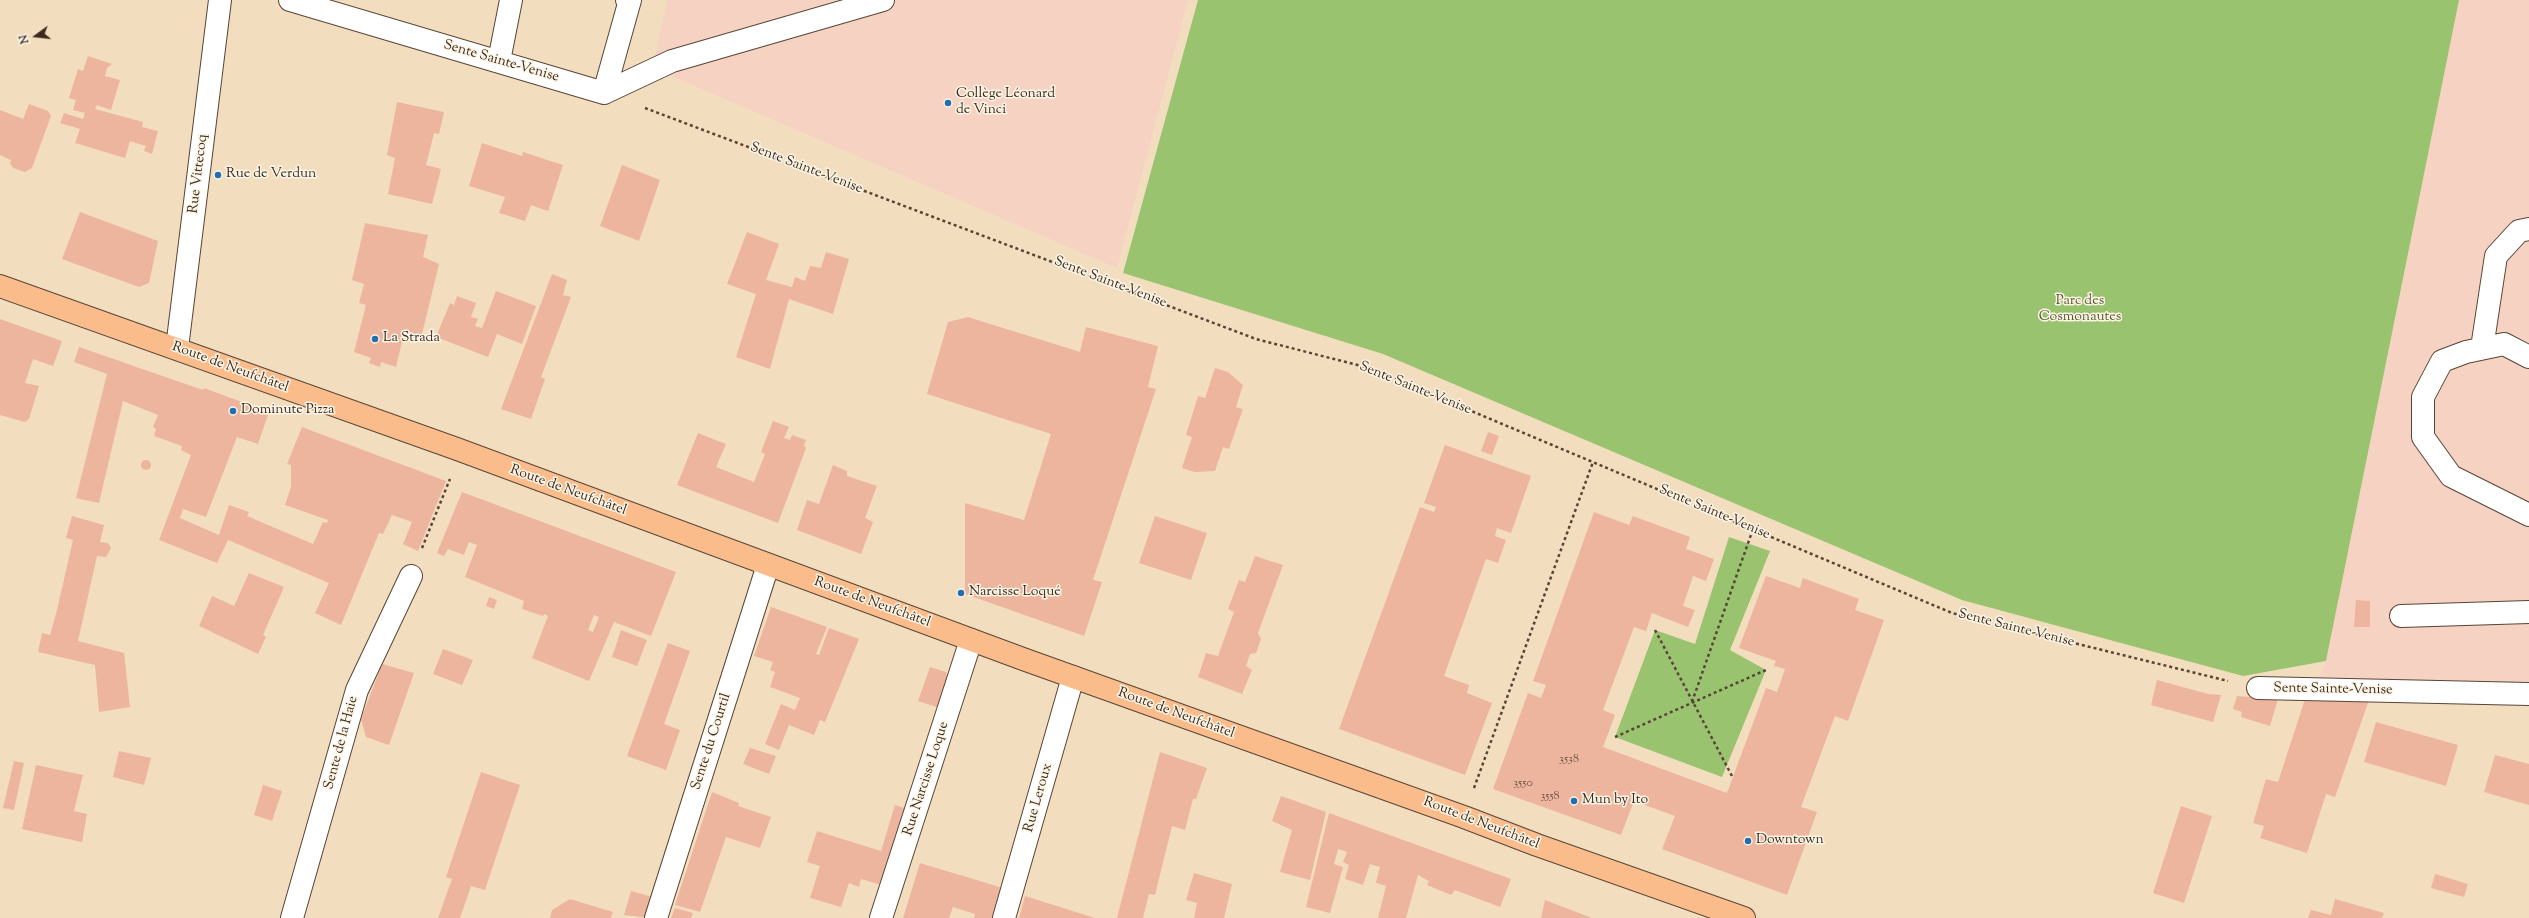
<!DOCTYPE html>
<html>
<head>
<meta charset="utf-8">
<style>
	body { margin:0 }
	#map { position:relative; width:2529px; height:918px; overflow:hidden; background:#f3ddbf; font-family:"Sorts Mill Goudy",serif }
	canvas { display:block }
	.north { position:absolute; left:16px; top:16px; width:40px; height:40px; -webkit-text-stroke:3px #fcf5e5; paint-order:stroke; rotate:255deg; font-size:11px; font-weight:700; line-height:16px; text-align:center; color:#3b2a1e }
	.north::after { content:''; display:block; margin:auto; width:14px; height:18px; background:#3b2a1e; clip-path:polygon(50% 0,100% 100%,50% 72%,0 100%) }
</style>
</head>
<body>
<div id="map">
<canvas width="2529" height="918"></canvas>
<div class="north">N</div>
</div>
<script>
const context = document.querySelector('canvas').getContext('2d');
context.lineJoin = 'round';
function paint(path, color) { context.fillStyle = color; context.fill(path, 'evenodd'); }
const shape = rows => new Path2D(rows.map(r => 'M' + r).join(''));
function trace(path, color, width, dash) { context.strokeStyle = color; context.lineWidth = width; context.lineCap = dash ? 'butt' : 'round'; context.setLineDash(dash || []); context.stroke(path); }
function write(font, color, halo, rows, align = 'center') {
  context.font = font + ' "Sorts Mill Goudy",serif'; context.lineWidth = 3; context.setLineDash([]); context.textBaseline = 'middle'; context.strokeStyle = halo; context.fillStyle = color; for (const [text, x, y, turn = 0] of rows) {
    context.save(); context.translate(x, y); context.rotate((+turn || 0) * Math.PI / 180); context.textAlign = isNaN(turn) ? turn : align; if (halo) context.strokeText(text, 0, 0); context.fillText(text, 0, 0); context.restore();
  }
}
paint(shape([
	[667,0,1188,0,1117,268,653,68],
	[2459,0,2529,0,2529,685,2319,678,2326,661]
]), '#f6d2c3');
paint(shape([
	[1198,0,2459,0,2326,661,2243,676,1962,600,1383,354,1123,273],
	[1729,537,1770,551,1730,650,1766,670,1722,777,1615,737,1655,630,1695,644]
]), '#9ac370');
paint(shape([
	[88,56,112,64,107,68,105,76,120,80,111,110,97,105,95,109,143,122,142,127,158,131,152,154,144,151,146,146,130,141,125,158,75,143,80,129,60,123,64,113,83,119,85,113,73,110,76,100,69,98,78,69,83,71],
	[397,102,444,112,439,134,434,133,426,165,441,169,432,204,388,194,395,158,387,155],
	[29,104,48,111,51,116,32,168,25,172,13,168,10,163,11,160,0,155,0,110,23,119],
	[482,143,522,156,523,152,563,165,548,211,531,205,525,221,499,213,505,197,469,186],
	[622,165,660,180,639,241,600,226],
	[80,212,158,241,149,283,139,287,62,259],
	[365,223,428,235,423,257,439,264,421,338,404,333,396,367,381,362,380,367,369,363,371,358,354,352,366,305,359,303,364,284,352,280],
	[747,232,779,244,766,280,792,287,795,277,805,281,810,266,821,268,826,252,849,259,833,314,789,299,770,369,736,357,756,294,727,284],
	[552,274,567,280,563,295,571,297,541,377,545,379,531,419,501,409],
	[496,291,536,306,522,344,497,334,488,357,436,337,450,303,454,305,457,296,476,303,471,317,478,319,475,326,482,328],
	[968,317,1080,352,1086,327,1158,346,1148,387,1156,389,1093,580,1102,582,1084,636,965,594,965,503,1024,520,1051,434,927,394,948,322],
	[0,319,62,341,53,366,33,359,25,383,39,386,29,419,25,422,0,415],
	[79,347,203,390,204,388,250,405,249,408,268,415,258,444,237,437,206,517,183,509,180,518,219,535,229,505,249,512,247,516,313,544,323,522,327,523,328,520,285,505,291,487,291,465,287,464,302,427,446,481,418,551,403,544,412,522,392,515,383,534,379,533,341,625,315,613,329,583,228,540,217,563,159,540,191,455,181,450,182,446,154,436,156,429,153,427,158,415,123,401,99,503,76,498,107,374,74,362],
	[1215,368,1228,372,1243,385,1236,407,1243,409,1229,449,1223,447,1215,471,1195,472,1182,468,1192,437,1186,435,1198,396,1205,398],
	[773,421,789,427,784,438,790,440,792,435,806,440,804,446,806,448,778,523,677,485,698,433,726,444,716,467,754,482,765,454,761,452],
	[1488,432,1499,436,1492,455,1481,451],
	[1445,445,1531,476,1511,533,1497,528,1495,536,1506,540,1498,563,1486,559,1444,676,1469,685,1467,693,1492,703,1465,775,1339,729,1420,507,1434,512,1436,507,1424,503],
	'141 465a5 5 0 1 1 10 0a5 5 0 1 1-10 0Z',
	[833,465,847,471,847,476,877,486,865,518,873,522,861,554,797,530,807,500,819,504],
	[462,492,676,572,651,636,614,622,589,681,532,658,548,616,544,614,543,616,522,609,524,601,465,577,477,545,469,542,464,555,448,549,444,556,437,553],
	[594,615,599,617,593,632,588,630],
	[1594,512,1629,525,1633,516,1690,537,1686,549,1714,559,1706,581,1693,576,1683,606,1695,610,1688,627,1652,613,1646,631,1634,627,1603,710,1615,715,1603,747,1727,793,1766,688,1777,692,1785,669,1774,666,1776,661,1739,648,1766,576,1800,588,1803,578,1859,599,1855,610,1884,620,1848,721,1835,716,1801,807,1817,812,1787,895,1662,849,1675,816,1634,801,1621,835,1493,789,1528,693,1541,698,1546,685,1533,681],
	[72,516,104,525,100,542,108,543,111,548,106,557,97,556,78,641,124,653,130,707,99,712,95,665,38,652,42,633,50,635,57,610,73,540,66,538],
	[1155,516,1207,533,1191,580,1139,563],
	[1255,556,1283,565,1258,633,1261,639,1256,653,1250,654,1246,666,1252,670,1242,694,1198,677,1206,653,1218,656,1234,612,1228,609,1239,580,1245,582],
	[249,573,284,587,263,635,266,637,258,654,199,626,212,596,234,606],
	[489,597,497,600,494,609,486,606],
	[2356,600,2370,601,2370,627,2354,627],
	[771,607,827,627,816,654,819,655,829,628,859,639,825,722,820,720,814,735,789,725,779,750,765,744,781,704,795,710,800,698,770,687,775,672,770,670,773,662,754,656],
	[621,630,647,640,637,666,612,657],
	[668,643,690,651,664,724,680,730,666,770,627,756],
	[443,649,473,660,462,685,433,674],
	[382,664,414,673,389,745,366,737,361,719],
	[930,667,946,672,949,684,940,708,918,701],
	[2157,680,2208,694,2221,695,2213,722,2151,705],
	[2237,696,2278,699,2270,726,2241,717,2242,712,2233,709],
	[2305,699,2369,700,2335,797,2326,794,2307,853,2260,838,2264,826,2253,823,2266,779,2278,782],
	[2376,722,2458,745,2446,786,2364,762],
	[750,748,776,756,769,774,743,764],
	[119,751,151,758,144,785,113,777],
	[1160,752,1207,768,1196,799,1193,799,1185,830,1172,826,1155,895,1149,894,1143,918,1117,918],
	[2495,755,2529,764,2529,805,2484,792],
	[14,761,24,763,14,810,3,808],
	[36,765,83,775,74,811,87,814,82,842,22,829],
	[481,772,520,785,485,890,471,886,460,918,438,918,452,879,446,877],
	[263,785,282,791,272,821,254,815],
	[712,792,739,803,738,806,771,817,760,848,726,837,700,912,675,905],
	[1281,796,1326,812,1310,880,1280,872,1292,830,1272,821],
	[895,805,907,809,881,885,861,879,859,887,849,883,841,907,810,898,820,866,807,862,817,831,881,851],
	[2181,806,2212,816,2184,903,2153,893],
	[1329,813,1511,879,1500,907,1455,890,1451,895,1427,885,1429,881,1418,875,1406,918,1378,918,1386,886,1376,883,1380,867,1370,864,1363,885,1345,879,1349,865,1343,862,1347,852,1338,849,1334,864,1343,867,1330,913,1306,907],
	[920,863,1003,888,995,918,974,918,975,914,953,907,949,918,903,918],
	[1194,873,1232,884,1224,918,1194,918,1197,903,1186,900],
	[2435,874,2468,884,2464,897,2431,888],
	[631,891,656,898,649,918,624,915],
	[1025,896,1095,918,1019,918],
	[570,899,613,912,611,918,550,918,552,910],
	[2335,899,2384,913,2382,918,2308,918,2311,910,2331,915],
	[1545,900,1592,918,1541,918],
	[675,908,693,913,691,918,671,918]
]), '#edb59e');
const minor = shape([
	[290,0,604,93],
	[499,61,511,0],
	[604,93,672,61,883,0],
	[604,93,630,0,627,0],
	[177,348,220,0],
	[2482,348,2496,256,2519,231,2529,229],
	[2529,357,2504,344,2466,352,2442,361,2423,397,2423,437,2451,476,2529,515],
	[2401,616,2529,612],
	[2258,688,2529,694],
	[292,918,357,690,411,576],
	[656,918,768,565],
	[881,918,971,640],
	[1004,918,1073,677]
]);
const major = shape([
	[0,286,457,449,1023,659,1464,817,1537,845,1744,918]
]);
trace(minor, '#574536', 24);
trace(major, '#574536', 24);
trace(shape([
	[645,108,1256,339,1369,368,1952,613,2228,681],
	[422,548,450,479],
	[1655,630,1733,778],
	[1692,702,1753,529],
	[1615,737,1766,670],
	[1474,788,1593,462]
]), '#574536', 2.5, [3, 3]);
trace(minor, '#fff', 22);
trace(major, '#fabc8b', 22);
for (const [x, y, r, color] of [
	[948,103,4,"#1f6fb2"],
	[218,175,4,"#1f6fb2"],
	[375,339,4,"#1f6fb2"],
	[233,411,4,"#1f6fb2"],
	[961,593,4,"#1f6fb2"],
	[1574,801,4,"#1f6fb2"],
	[1748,841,4,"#1f6fb2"]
]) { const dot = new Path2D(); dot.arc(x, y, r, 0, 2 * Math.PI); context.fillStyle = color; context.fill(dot); trace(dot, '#fcf5e5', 1.5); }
write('12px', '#684d3e', null, [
	["3538",1569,760],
	["3550",1523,784],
	["3558",1550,797]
]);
write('14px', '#3b2a1e', '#fcf5e5', [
	["Sente Sainte-Venise",501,62,16],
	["Sente Sainte-Venise",806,169,21],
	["Rue Vittecoq",199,174,-83],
	["Sente Sainte-Venise",1110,283,21],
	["Route de Neufchâtel",230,368,20],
	["Sente Sainte-Venise",1415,389,22],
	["Route de Neufchâtel",568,491,20],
	["Sente Sainte-Venise",1714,513,23],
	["Route de Neufchâtel",872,603,20],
	["Sente Sainte-Venise",2016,629,14],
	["Sente Sainte-Venise",2333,690,1],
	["Route de Neufchâtel",1176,714,20],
	["Sente du Courtil",712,742,-72],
	["Sente de la Haie",342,743,-75],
	["Rue Narcisse Loque",927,779,-72],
	["Rue Leroux",1039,798,-74],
	["Route de Neufchâtel",1481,824,21]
]);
write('14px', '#3b2a1e', '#fcf5e5', [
	["Collège Léonard",956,95],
	["de Vinci",956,111],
	["Rue de Verdun",226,175],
	["La Strada",383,339],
	["Dominute Pizza",241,411],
	["Narcisse Loqué",969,593],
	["Mun by Ito",1582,801],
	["Downtown",1756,841]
], 'left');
write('14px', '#585837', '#fcf5e5', [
	["Parc des",2080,302],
	["Cosmonautes",2080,318]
]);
</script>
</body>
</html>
